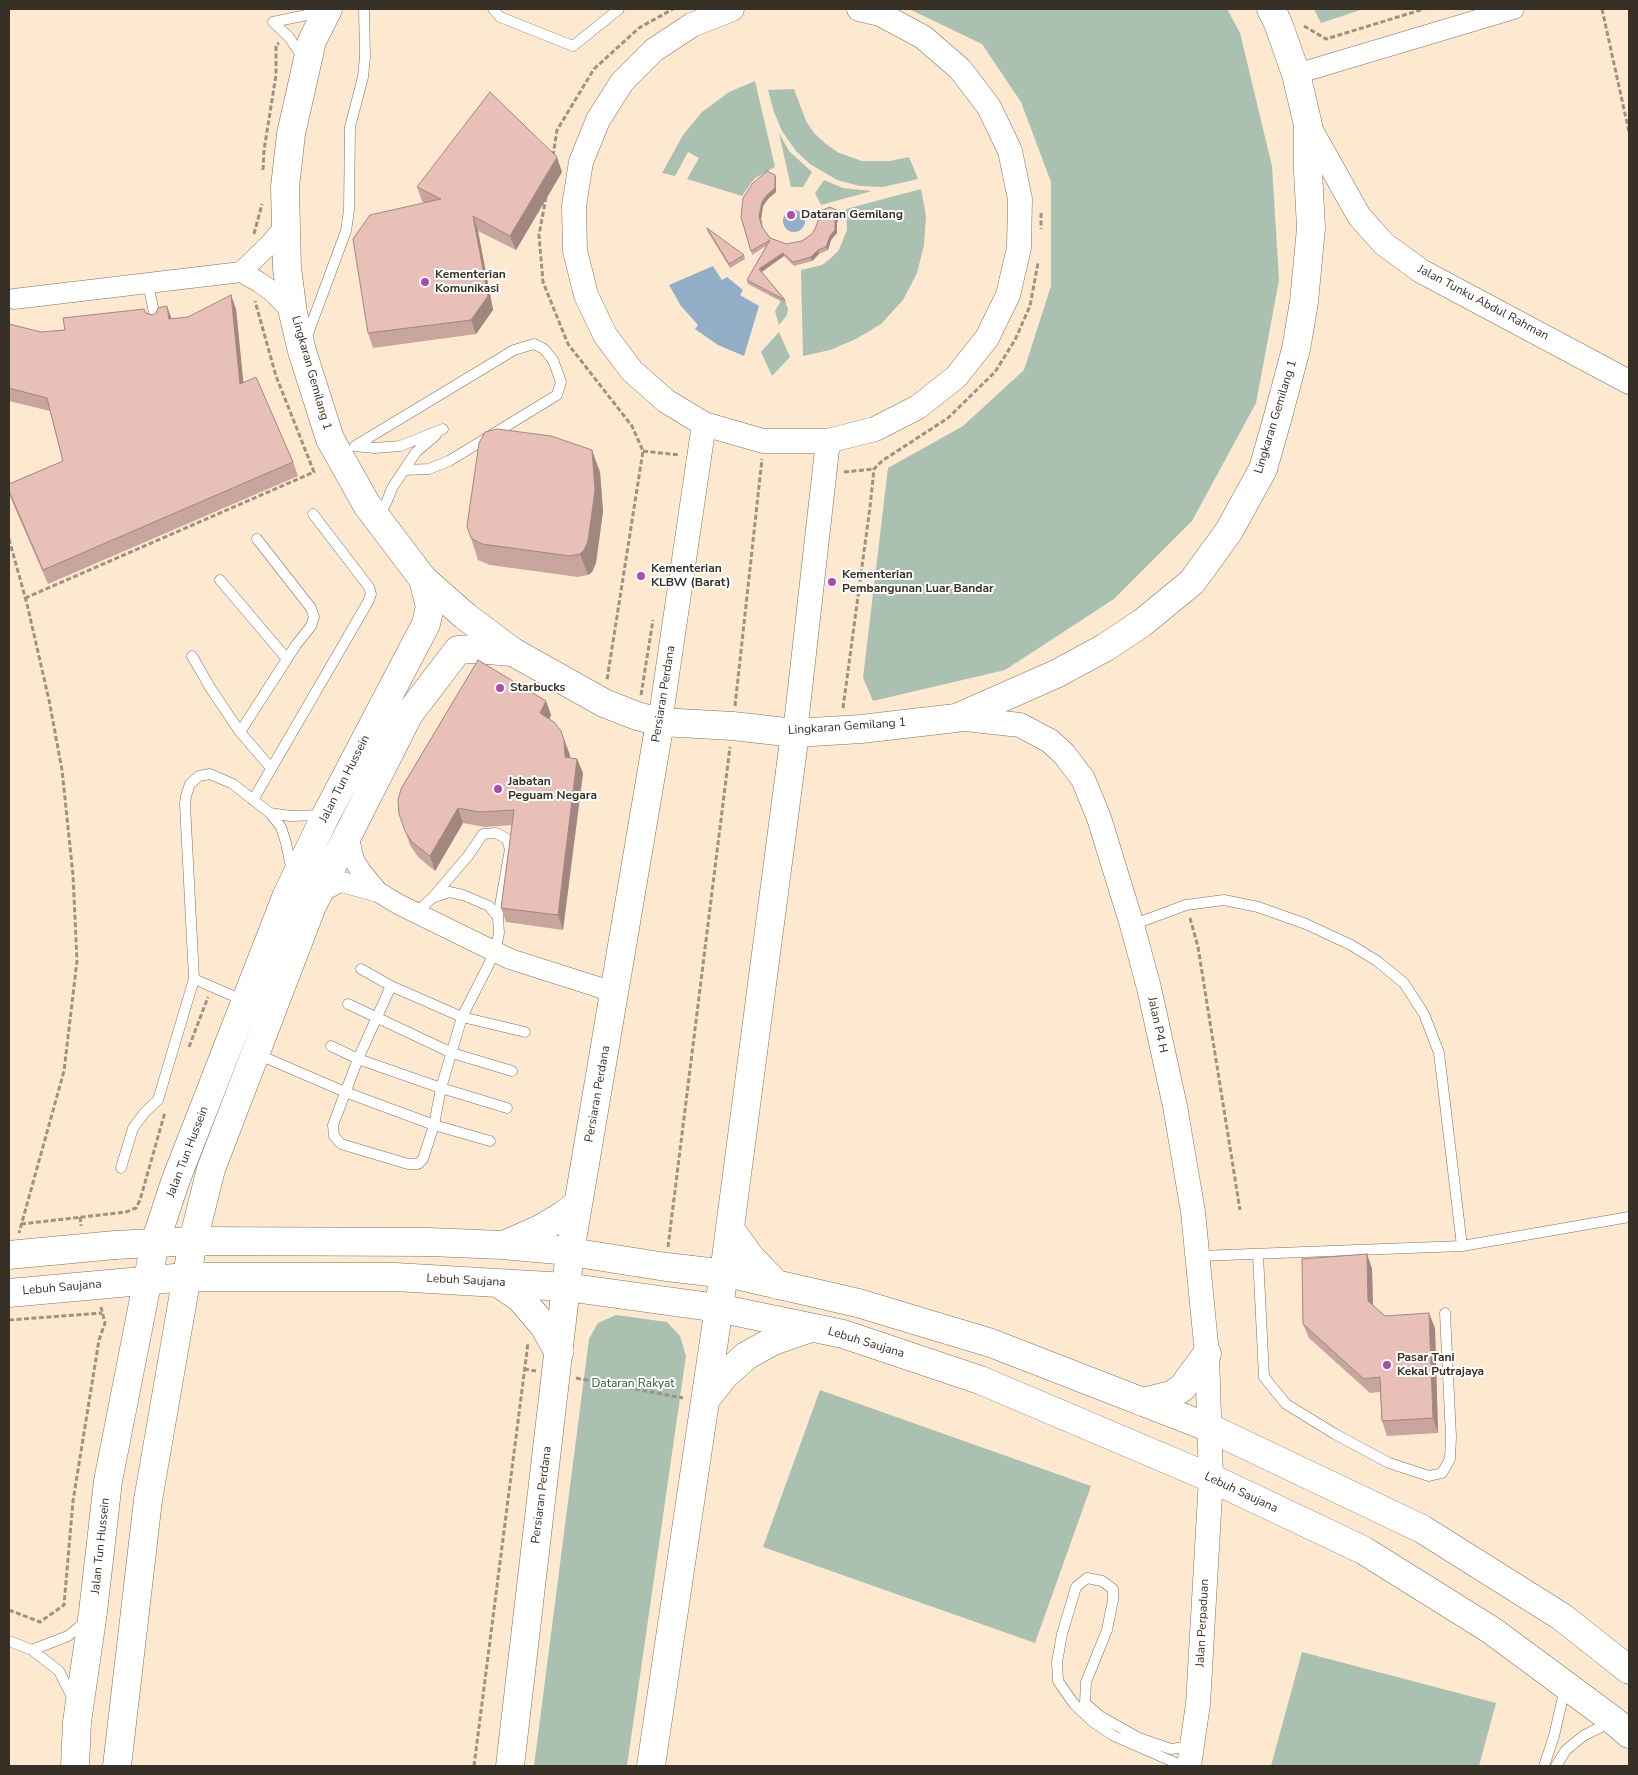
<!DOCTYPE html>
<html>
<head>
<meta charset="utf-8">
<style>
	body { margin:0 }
	#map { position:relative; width:1638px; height:1775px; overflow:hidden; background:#fce9d0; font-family:"Nunito Sans",sans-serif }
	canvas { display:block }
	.frame { position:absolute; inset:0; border:10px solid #373026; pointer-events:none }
</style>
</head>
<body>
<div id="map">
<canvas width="1638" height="1775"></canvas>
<div class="frame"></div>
</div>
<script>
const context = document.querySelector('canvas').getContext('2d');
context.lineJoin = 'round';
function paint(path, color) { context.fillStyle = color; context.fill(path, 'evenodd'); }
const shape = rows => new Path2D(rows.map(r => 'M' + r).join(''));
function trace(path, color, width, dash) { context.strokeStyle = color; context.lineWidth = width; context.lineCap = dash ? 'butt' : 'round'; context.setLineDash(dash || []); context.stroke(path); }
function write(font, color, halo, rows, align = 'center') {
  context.font = font + ' "Nunito Sans",sans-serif'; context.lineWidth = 4; context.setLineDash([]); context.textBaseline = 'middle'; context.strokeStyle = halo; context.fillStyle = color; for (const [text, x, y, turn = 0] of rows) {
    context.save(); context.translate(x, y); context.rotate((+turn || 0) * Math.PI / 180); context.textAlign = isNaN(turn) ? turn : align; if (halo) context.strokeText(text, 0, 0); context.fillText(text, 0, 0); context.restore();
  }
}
paint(shape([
	[909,9,1227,9,1240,33,1272,166,1279,280,1256,403,1192,521,1114,599,1005,670,873,701,863,678,888,468,963,426,1024,370,1051,286,1051,182,1021,102,982,44],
	[1314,9,1363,9,1321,23],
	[755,81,775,167,755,178,742,196,687,179,699,158,688,152,675,176,662,173,683,135,702,112,729,92],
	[794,89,806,121,814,133,826,144,839,153,862,161,890,161,909,157,918,179,883,187,860,186,837,180,810,164,796,151,782,131,774,112,768,90],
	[779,133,789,151,812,172,803,187,791,187],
	[824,180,843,188,872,191,821,205,815,193],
	[921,189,926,216,924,245,917,273,903,300,881,324,856,339,830,350,803,356,801,270,822,265,831,258,839,250,847,230,846,209],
	[783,297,788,309,787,315,779,325,775,311],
	[779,332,790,357,772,376,761,352],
	[616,1315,667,1322,680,1336,686,1356,627,1766,534,1766,589,1339,598,1323],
	[820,1390,1091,1486,1035,1643,763,1547],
	[1302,1652,1496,1703,1479,1766,1271,1766]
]), '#aac0b0');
paint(shape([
	'783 221a11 11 0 1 1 22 0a11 11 0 1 1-22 0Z',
	[713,266,722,280,727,277,743,290,740,295,759,306,744,356,718,345,695,329,698,325,681,306,669,285]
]), '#93afc8');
const service = shape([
	[493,9,500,17,573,46,619,9],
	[273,22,321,12],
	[273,22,289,37,303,58],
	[148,284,156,322],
	[306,339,346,231,349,210,350,127,363,77,365,57,364,9],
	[355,446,514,350,534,344,544,349,553,360,561,382,557,395,449,461,429,469,404,470],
	[355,446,375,448,400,446,443,429],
	[379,516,387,501,392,488,416,452,436,435],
	[257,539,311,608,314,617,311,626,296,645,240,732,271,768],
	[220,580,287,659],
	[192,656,211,689,240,732],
	[253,800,368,602,371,594,369,587,313,514],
	[270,813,290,816,323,815],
	[433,897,468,856,483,834,496,833,507,839,510,849,498,917],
	[1132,925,1186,905,1224,900,1258,907,1306,924,1351,945,1377,961,1404,983,1424,1014,1439,1053,1462,1246],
	[361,969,391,986,462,1017,525,1032],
	[194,979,245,1001],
	[391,986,358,1059,333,1125,334,1136,341,1144,408,1164,418,1164,423,1159,434,1125,441,1088,462,1017,495,952,499,933,498,917,489,906,463,895,449,892,432,898,416,913],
	[348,1004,452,1053,512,1071],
	[331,1046,358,1059,441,1088,507,1108],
	[257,1054,345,1092,434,1125,490,1141],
	[121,1168,133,1128,145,1112,158,1100,194,979,185,804,186,796,190,784,199,776,210,774,233,784,270,813,281,827,286,843,292,871],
	[1258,1255,1264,1377,1286,1404,1335,1434,1389,1463,1429,1476,1442,1473,1450,1459,1451,1437,1445,1313],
	[1199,1256,1462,1246,1629,1217],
	[9,1641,32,1650,59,1671,73,1699],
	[32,1650,68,1636,85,1622],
	[1178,1766,1176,1763,1114,1736,1093,1722,1074,1704,1058,1681,1057,1662,1062,1634,1076,1587,1087,1578,1102,1581,1113,1589,1113,1600,1107,1630,1086,1682,1085,1703,1100,1716,1139,1738,1171,1749,1191,1746],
	[1544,1766,1554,1736,1565,1688],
	[1556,1766,1566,1750,1583,1736,1611,1722]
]);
const minor = shape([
	[1296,74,1514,9],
	[241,272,270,244,285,226],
	[14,299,241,272,259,282,273,292,293,313],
	[348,834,354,860,360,870,378,892],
	[318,894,334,885,342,882,378,892,398,904,510,959,598,987,615,994]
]);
const tertiary = shape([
	[732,9,692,25,654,50,622,82,598,120,581,162,574,206,575,251,586,295,605,335,632,371,666,401,704,424,763,441,828,441,875,429,918,407,956,377,987,338,1008,295,1019,248,1020,199,1010,151,989,107,960,69,923,37,880,14,859,9],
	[1308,125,1359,216,1384,244,1421,271,1629,382],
	[956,718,1020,725,1050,741,1064,754,1083,779,1099,818,1132,925,1149,988,1175,1106,1193,1212,1207,1354,1211,1478,1198,1704,1189,1766],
	[660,722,704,424],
	[795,733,828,441]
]);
const secondary = shape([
	[75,1766,77,1722,93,1612,108,1481,155,1243,175,1182,287,895,326,815,426,624,430,607,423,579],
	[117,1766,148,1500,193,1241,211,1169,312,906,409,714,458,650,475,649,513,652]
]);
const primary = shape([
	[328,9,312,41,291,134,285,187,287,268,293,313,302,351,330,439,367,505,423,579,465,616,513,652,604,703,637,716,660,722,733,726,795,733,861,729,956,718,1056,674,1106,647,1142,623,1192,582,1229,531,1263,469,1277,420,1296,349,1304,302,1311,228,1308,171,1308,125,1296,74,1278,23,1271,9],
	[730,1229,751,1258,777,1285],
	[506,1244,540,1229,562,1216,578,1204],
	[115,1245,193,1241,429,1242,503,1245,558,1250,666,1267,736,1275,858,1303,991,1343,1210,1428,1422,1529,1562,1617,1629,1670],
	[498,1283,520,1298,544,1326,559,1353],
	[9,1293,186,1277,395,1277,566,1287,718,1308,843,1334,980,1380,1211,1478,1363,1550,1491,1630,1614,1721,1629,1734],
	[705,1400,725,1375,746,1356,773,1341,811,1328],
	[1142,1402,1171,1395,1182,1388,1207,1354],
	[510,1766,570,1252,660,722],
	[651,1766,724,1273,795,733]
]);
trace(service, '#82715b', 11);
trace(minor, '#82715b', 21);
trace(tertiary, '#82715b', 25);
trace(secondary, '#82715b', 29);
trace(primary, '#82715b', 29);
trace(shape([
	[1602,9,1629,132],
	[1304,26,1326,39,1424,9],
	[553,156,557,130,594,69,639,28,673,9],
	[263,170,264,150,276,75,276,45,279,43],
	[546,197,539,235,543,282,568,344,632,426,643,451,607,680],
	[1041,213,1041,229],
	[254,234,262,204],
	[643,451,679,455],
	[844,472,874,469],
	[9,539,27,604,49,700,62,770,73,875,77,961,64,1071,19,1233],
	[25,598,314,472,276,376,255,301],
	[641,695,653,620],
	[735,706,762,459],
	[843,708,870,507,874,469,882,461,948,418,995,372,1015,340,1030,306,1038,263],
	[1190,918,1198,947,1240,1210],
	[189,1047,208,997],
	[21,1224,126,1212,136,1208,140,1200,165,1112],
	[668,1247,730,747],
	[9,1320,102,1313],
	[524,1369,536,1371],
	[576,1378,683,1398],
	[9,1610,40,1622,64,1605,73,1501,99,1340,105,1323,101,1307],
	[474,1766,528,1343]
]), '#9f9280', 3, [5, 2.5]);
trace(service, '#fff', 10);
trace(minor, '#fff', 20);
trace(tertiary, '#fff', 24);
trace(secondary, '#fff', 28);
trace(primary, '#fff', 28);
const primaryBridge = shape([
	[9,1255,115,1245]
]);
trace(primaryBridge, '#82715b', 29, []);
trace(shape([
	[80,1217,81,1226]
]), '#9f9280', 3, [5, 2.5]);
trace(primaryBridge, '#fff', 28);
paint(shape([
	[562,172,516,250,478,231,493,310,476,334,373,348,368,333,425,203,422,201,417,187],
	[775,175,776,179,776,192,768,199,763,206,761,219,763,228,770,238,786,244,802,241,812,234,838,211,840,215,837,223,837,233,831,240,828,250,819,254,812,261,794,266,784,256,762,272,785,300,786,304,748,284,747,280,766,246,752,255,741,217],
	[706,229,744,255,745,259,730,268,708,232],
	[236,309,243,383,293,462,298,476,48,584,11,499,9,492,9,484,63,461,50,411,9,401,9,324,41,332,65,330,146,313,172,319,188,317],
	[600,472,603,511,596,563,592,572,588,575,578,577,490,565,478,560,471,538],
	[546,701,551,715,549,719,570,755,570,758,577,759,583,773,563,930,506,922,501,908,512,825,485,827,463,823,435,871,418,857,410,845,405,831],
	[1367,1254,1372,1269,1373,1305,1385,1316,1435,1328,1438,1433,1387,1436,1382,1421,1380,1392,1370,1393,1309,1338,1303,1324]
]), '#c8a59d');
paint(shape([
	[557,157,562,172,516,250,510,236],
	[775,175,776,179,776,192,768,199,763,206,761,219,763,230,759,216,762,202,767,195],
	[838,211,840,215,837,223,837,233,831,240,828,250,826,247],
	[473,216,478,231,493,310,476,334,471,320],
	[818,250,819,254,812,261,811,257],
	[783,253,784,256,761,272,759,269],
	[231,295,236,309,245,398,240,384],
	[167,306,172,320,169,319],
	[592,450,600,472,603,511,596,563,592,572,588,575,580,554],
	[546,701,551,715,546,727,540,713],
	[561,731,570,755,570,772,565,757],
	[577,759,583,773,563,930,558,915],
	[458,808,463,823,435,871,430,856],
	[1367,1254,1372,1269,1373,1315,1368,1301],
	[1429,1313,1435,1328,1438,1433,1433,1418]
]), '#a28680');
const building = shape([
	[490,92,557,157,510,236,473,216,488,296,471,320,368,333,353,239,370,215,441,199,417,187,490,92],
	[767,171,775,175,775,188,767,195,762,202,759,216,762,227,770,238,786,244,802,241,812,234,815,229,818,221,818,212,830,207,838,211,835,220,835,230,830,236,826,247,818,250,811,257,793,262,783,253,759,269,785,300,747,280,770,240,751,251,741,217,743,198,753,183,767,171],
	[707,228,744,255,729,264,707,228],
	[231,295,240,384,256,377,293,462,43,570,9,491,9,484,63,461,47,398,9,388,9,324,41,332,65,330,63,318,144,309,146,313,152,315,156,313,158,308,167,306,169,319,188,317,231,295],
	[497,429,551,436,592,450,595,490,588,541,584,550,580,554,570,556,482,544,471,538,467,526,479,443,485,432,497,429],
	[478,660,546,701,540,713,554,722,561,731,564,740,565,757,577,759,558,915,501,908,514,810,479,812,458,808,430,856,412,842,405,831,399,814,398,800,401,789,478,660],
	[1367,1254,1368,1301,1385,1316,1429,1313,1433,1418,1382,1421,1380,1377,1364,1379,1303,1324,1302,1259,1367,1254]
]);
paint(building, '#e8c0b7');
trace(building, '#a28680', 1);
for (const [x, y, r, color] of [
	[791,215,5,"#ae4ab0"],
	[425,282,5,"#ae4ab0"],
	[641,576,5,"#ae4ab0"],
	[832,582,5,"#ae4ab0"],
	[500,688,5,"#ae4ab0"],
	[498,789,5,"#ae4ab0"],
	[1387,1365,5,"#ae4ab0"]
]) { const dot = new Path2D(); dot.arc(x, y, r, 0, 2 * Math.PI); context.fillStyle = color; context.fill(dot); trace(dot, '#fff', 2); }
write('bold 12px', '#373026', '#fff', [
	["Dataran Gemilang",801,215],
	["Kementerian",435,275],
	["Komunikasi",435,289],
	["Kementerian",651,569],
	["KLBW (Barat)",651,583],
	["Kementerian",842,575],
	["Pembangunan Luar Bandar",842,589],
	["Starbucks",510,688],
	["Jabatan",508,782],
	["Peguam Negara",508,796],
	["Pasar Tani",1397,1358],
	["Kekal Putrajaya",1397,1372]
], 'left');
write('12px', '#373026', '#fff', [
	["Jalan Tunku Abdul Rahman",1483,303,28],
	["Lingkaran Gemilang 1",311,373,74],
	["Lingkaran Gemilang 1",1276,417,-73],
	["Persiaran Perdana",664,694,-81],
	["Lingkaran Gemilang 1",847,727,-4],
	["Jalan Tun Hussein",345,779,-63],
	["Jalan P4 H",1157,1025,78],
	["Persiaran Perdana",598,1094,-80],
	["Jalan Tun Hussein",188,1152,-69],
	["Lebuh Saujana",466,1281,3],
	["Lebuh Saujana",62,1288,-5],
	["Lebuh Saujana",866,1343,17],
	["Lebuh Saujana",1241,1493,25],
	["Persiaran Perdana",542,1495,-83],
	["Jalan Tun Hussein",101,1546,-84],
	["Jalan Perpaduan",1203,1623,-87]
]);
write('12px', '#265a3a', '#fff', [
	["Dataran Rakyat",633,1384]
]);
</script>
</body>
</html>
